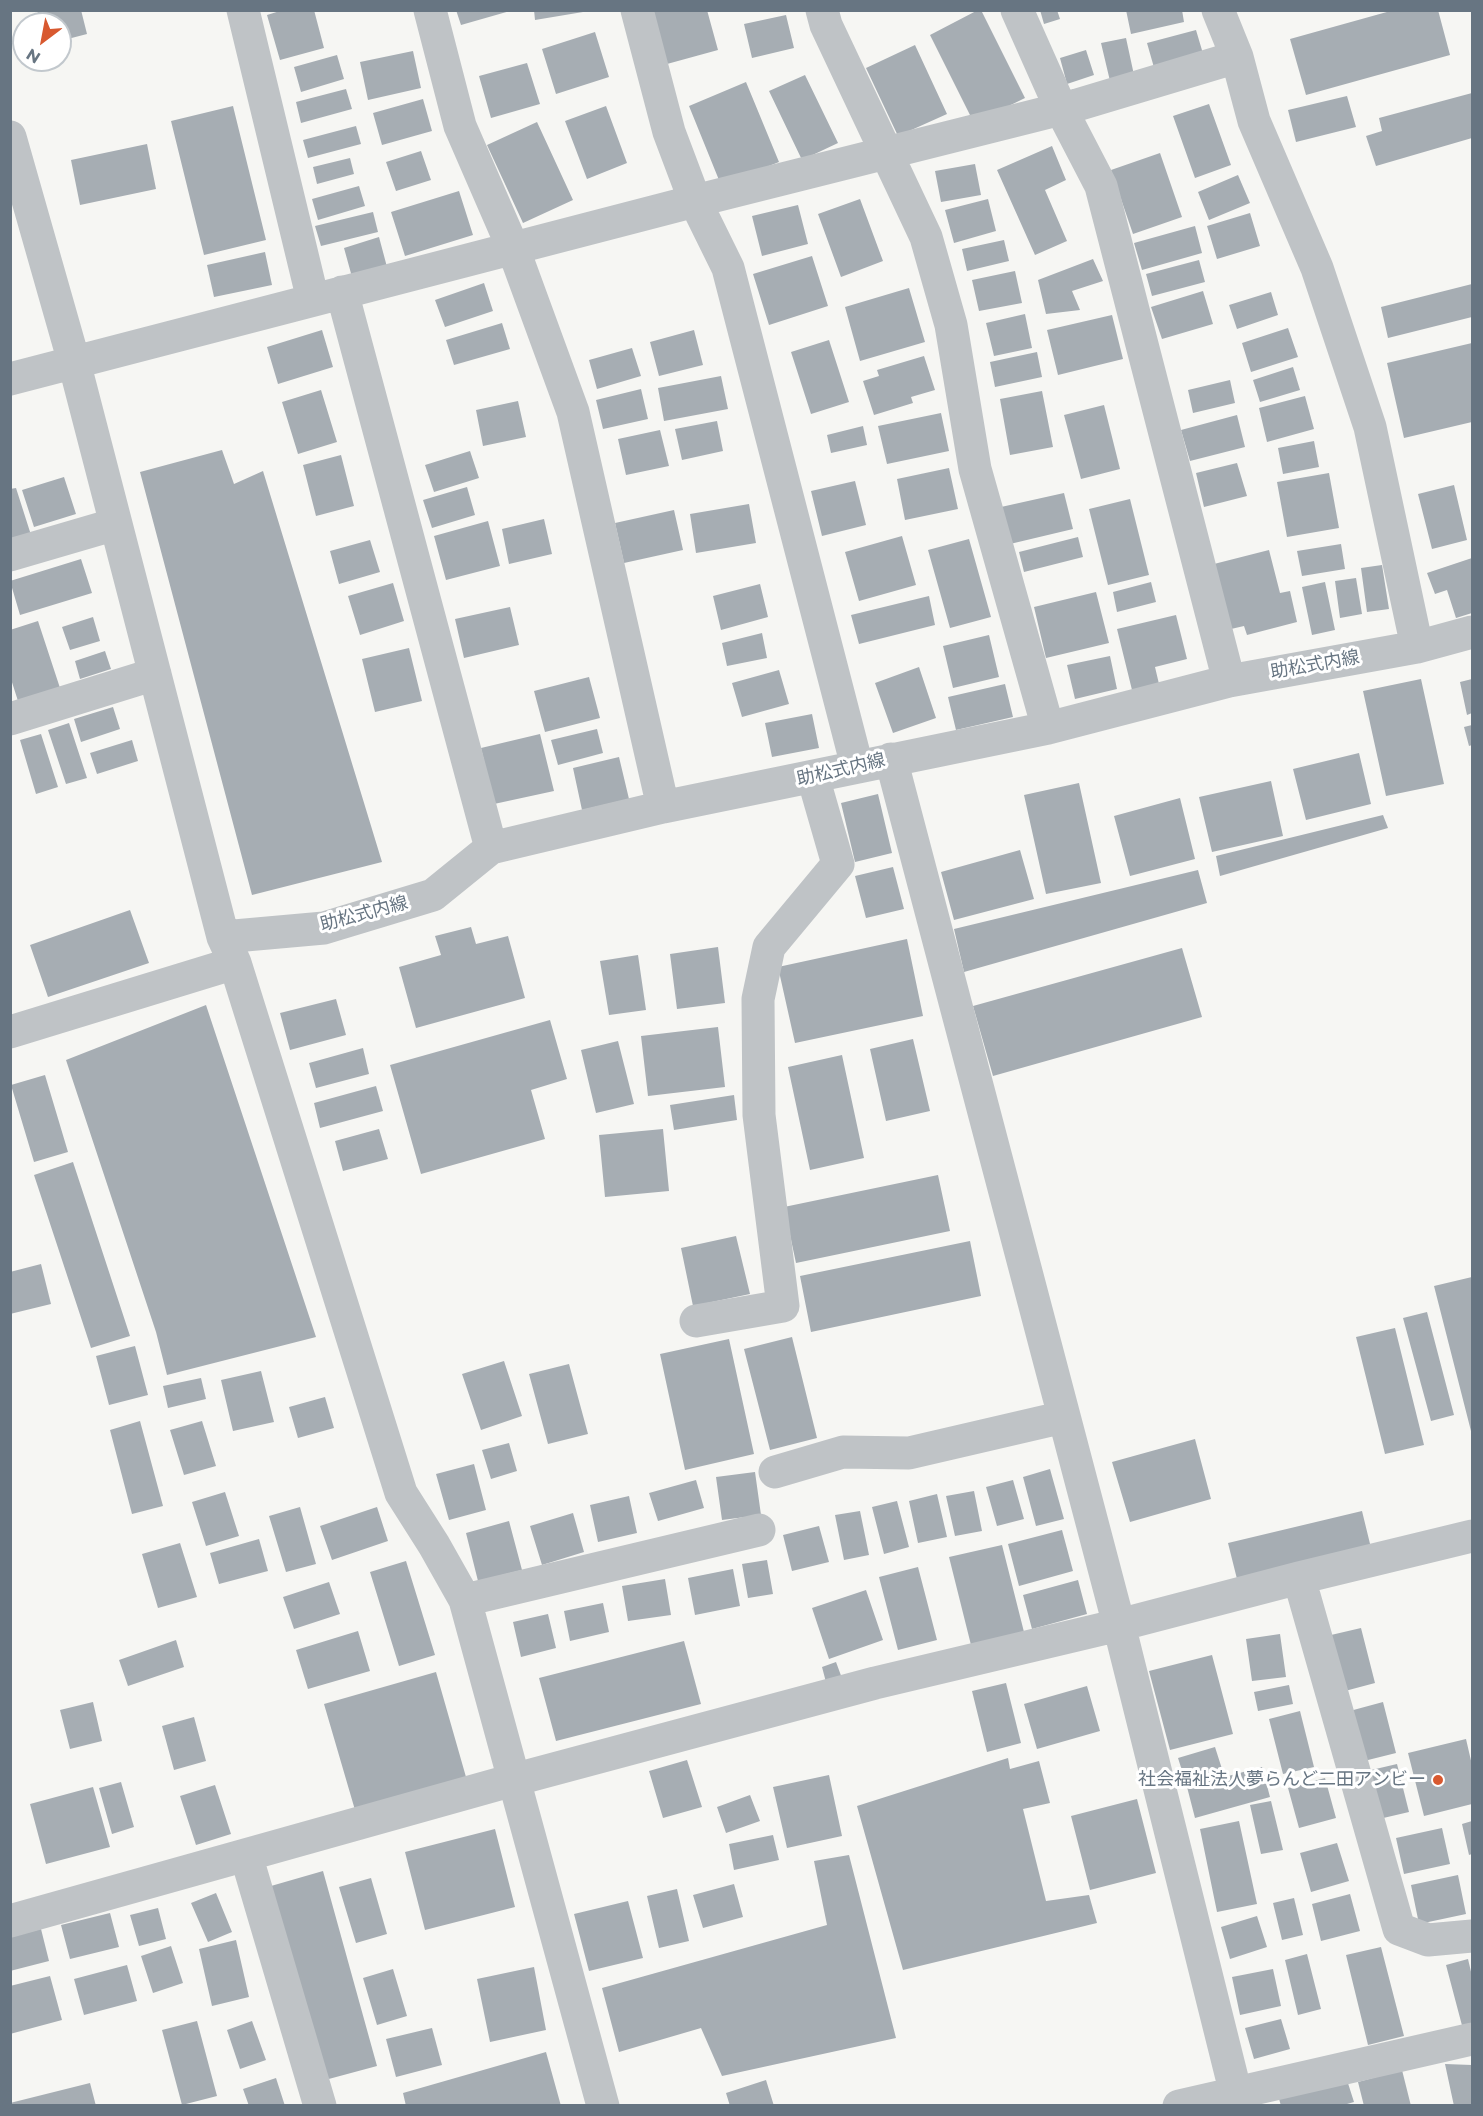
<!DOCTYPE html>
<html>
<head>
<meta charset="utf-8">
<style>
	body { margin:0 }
	#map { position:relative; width:1483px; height:2116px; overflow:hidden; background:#f6f6f3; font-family:Montserrat,sans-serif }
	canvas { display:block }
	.frame { position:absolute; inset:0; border:12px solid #677582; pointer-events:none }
	.north { position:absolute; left:12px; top:12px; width:60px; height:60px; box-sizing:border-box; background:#fff; border:2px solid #c2c8cd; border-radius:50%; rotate:212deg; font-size:16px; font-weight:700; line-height:24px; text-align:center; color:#677582 }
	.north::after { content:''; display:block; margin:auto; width:21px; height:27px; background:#d85930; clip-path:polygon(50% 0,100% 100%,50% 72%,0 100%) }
</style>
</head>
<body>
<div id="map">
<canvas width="1483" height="2116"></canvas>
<div class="frame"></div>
<div class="north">N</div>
</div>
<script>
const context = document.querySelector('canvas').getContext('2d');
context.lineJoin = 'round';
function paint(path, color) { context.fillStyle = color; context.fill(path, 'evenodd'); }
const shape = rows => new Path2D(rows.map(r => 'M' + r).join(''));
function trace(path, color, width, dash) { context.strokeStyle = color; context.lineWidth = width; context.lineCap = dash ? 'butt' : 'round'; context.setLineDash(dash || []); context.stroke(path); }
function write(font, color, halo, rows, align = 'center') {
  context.font = font + ' Montserrat,"Noto Sans JP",sans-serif'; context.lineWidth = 6; context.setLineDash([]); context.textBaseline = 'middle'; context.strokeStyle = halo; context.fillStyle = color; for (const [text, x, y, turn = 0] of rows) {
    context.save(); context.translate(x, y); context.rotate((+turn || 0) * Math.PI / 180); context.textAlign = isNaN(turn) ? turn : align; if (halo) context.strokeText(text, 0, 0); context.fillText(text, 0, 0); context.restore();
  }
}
paint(shape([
	[37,10,81,10,87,34,60,41,60,24,41,24],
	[283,10,314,10,324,48,280,60,267,15],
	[456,10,510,10,510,11,461,25],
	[534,10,583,10,583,12,535,20],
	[652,10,707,10,718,50,667,64],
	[978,10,981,10,1025,98,974,123,930,35],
	[1040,10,1057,10,1060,19,1044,24],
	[1126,10,1182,10,1184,22,1131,34],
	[1394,10,1438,10,1450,55,1306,95,1290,39],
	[786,15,794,48,752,58,744,24],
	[1196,30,1204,57,1155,71,1147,43],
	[595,32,609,77,556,94,542,49],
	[1126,38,1134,75,1110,81,1101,43],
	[915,45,947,114,898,136,866,68],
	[1086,50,1094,75,1067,84,1060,58],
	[413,51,421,88,368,100,360,62],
	[337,55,344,79,301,92,294,67],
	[527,63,540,104,491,118,479,76],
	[805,75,838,143,802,160,769,91],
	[746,82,779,162,721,185,689,106],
	[346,89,352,109,301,123,296,102],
	[1472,93,1472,138,1376,166,1366,136,1382,131,1379,118],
	[1347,96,1356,127,1296,142,1288,110],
	[423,99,432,131,382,145,373,113],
	[1209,104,1231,165,1195,178,1173,116],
	[233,106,266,240,204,255,171,121],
	[606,106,627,163,587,179,565,121],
	[537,122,573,200,523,223,487,145],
	[356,126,361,144,308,158,303,140],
	[147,144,156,189,80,205,71,160],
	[1052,146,1066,180,1045,190,1067,241,1035,255,997,170],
	[421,151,431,180,396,191,386,162],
	[1160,153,1182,217,1133,234,1111,170],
	[350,158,354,174,317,184,313,167],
	[975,164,981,195,941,202,935,171],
	[1238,175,1250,203,1209,220,1198,192],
	[359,186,365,206,318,220,312,199],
	[459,191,473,235,405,256,391,212],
	[860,199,883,261,841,277,818,214],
	[988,199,996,231,954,243,945,210],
	[798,205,808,244,762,256,752,216],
	[373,212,378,232,321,246,315,226],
	[1250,213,1260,246,1217,259,1207,226],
	[1195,226,1202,253,1142,270,1134,243],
	[379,237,387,267,352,277,344,248],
	[1004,240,1009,261,967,271,962,249],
	[265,252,272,285,214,297,207,265],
	[812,256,828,306,769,325,753,274],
	[1093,259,1103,281,1072,291,1080,310,1046,314,1038,280],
	[1199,260,1205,282,1152,296,1146,274],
	[1015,271,1022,303,979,311,972,280],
	[484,283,493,311,445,327,435,300],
	[1472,284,1472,317,1388,338,1381,307],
	[909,288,925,342,860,361,845,307],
	[1203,291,1213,324,1162,339,1151,307],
	[1271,292,1278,315,1237,329,1229,305],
	[1025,314,1032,348,994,356,986,323],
	[1112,315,1123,359,1058,375,1047,330],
	[502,323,510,349,454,365,446,340],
	[1288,328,1298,357,1251,372,1242,343],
	[322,330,333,367,278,384,267,347],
	[694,330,703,365,659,376,650,342],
	[829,340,849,402,811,414,791,352],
	[1472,343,1472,422,1404,438,1387,363],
	[632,348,641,376,597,389,589,360],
	[1037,352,1042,377,995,387,990,362],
	[924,356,935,390,911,397,913,403,874,415,863,381,879,376,877,370],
	[1293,367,1300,390,1260,402,1253,380],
	[721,376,728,409,664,421,658,388],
	[1230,380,1235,403,1193,413,1188,390],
	[641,389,648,419,603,429,596,400],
	[321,390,337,442,298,454,282,402],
	[1042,391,1053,447,1010,455,1000,399],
	[1305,396,1314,429,1267,442,1259,408],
	[518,401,526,437,483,446,476,410],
	[1104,405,1120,469,1081,479,1064,415],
	[941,413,949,451,887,464,878,426],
	[1237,415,1245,447,1190,461,1181,430],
	[717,421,723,451,682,460,675,429],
	[863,426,867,445,831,453,827,435],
	[660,430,669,466,626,475,618,439],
	[1314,441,1319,467,1283,474,1278,448],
	[222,450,234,484,263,471,382,862,252,895,140,472],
	[470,451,479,478,434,492,425,465],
	[341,455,354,506,316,516,303,465],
	[1237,463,1247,496,1204,507,1196,473],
	[949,468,958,509,905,520,897,479],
	[1329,473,1339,528,1287,537,1277,482],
	[64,477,76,514,34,527,22,490],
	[855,481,866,525,822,536,811,491],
	[1454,485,1467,540,1432,549,1418,494],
	[467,487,475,515,432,528,423,500],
	[16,488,31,535,10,541,10,489],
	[1064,493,1073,529,1010,544,1001,507],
	[1130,499,1149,575,1108,585,1089,509],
	[749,504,756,543,696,553,690,514],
	[674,510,683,550,624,563,615,523],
	[544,519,552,554,509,564,502,529],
	[488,521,500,566,446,580,434,536],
	[902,536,916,585,859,601,845,552],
	[1078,537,1083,557,1024,572,1019,552],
	[969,539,991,617,950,628,928,550],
	[370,540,380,572,339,584,330,551],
	[1341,544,1345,569,1302,576,1297,551],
	[1269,550,1280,593,1290,591,1297,622,1247,635,1244,626,1231,629,1214,564],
	[1472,558,1472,613,1456,618,1447,590,1435,594,1427,573],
	[81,559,92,593,20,615,10,581],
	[1382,565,1389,609,1367,612,1361,568],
	[1356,578,1362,614,1340,618,1335,581],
	[1151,582,1156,602,1117,612,1113,592],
	[1325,582,1335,630,1312,635,1302,587],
	[393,583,404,621,360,635,348,596],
	[760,584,768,617,721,630,713,596],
	[1096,592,1109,643,1046,658,1034,607],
	[929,596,935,625,859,644,851,615],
	[510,607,519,645,464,658,455,619],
	[1176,615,1187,659,1155,667,1159,684,1132,690,1117,629],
	[93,617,100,641,70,650,62,627],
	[38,621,60,688,18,701,10,676,10,630],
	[762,633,767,658,727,666,722,643],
	[989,635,999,677,953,688,943,646],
	[409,648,422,701,375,712,362,659],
	[105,651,111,669,80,679,75,661],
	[1110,656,1117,689,1075,699,1067,665],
	[919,667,936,718,893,733,875,683],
	[779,670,789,704,742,717,732,683],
	[589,677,600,718,545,732,534,691],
	[1421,679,1444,784,1386,796,1363,691],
	[1472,679,1472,713,1467,715,1460,682],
	[1005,684,1013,717,956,730,948,697],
	[113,707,120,729,81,742,74,719],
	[812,714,819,748,772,757,765,723],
	[69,723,87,778,66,784,48,730],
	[1472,725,1472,745,1469,746,1464,727],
	[597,729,603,753,558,765,551,740],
	[41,734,58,787,36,794,20,740],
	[540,734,554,791,494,804,481,748],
	[132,740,138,761,97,774,90,753],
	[1359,753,1371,804,1306,820,1293,769],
	[619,757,629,799,582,810,573,768],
	[1271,781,1283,836,1212,852,1199,797],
	[1079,783,1101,883,1046,894,1024,795],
	[878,794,892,853,855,862,841,803],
	[1180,798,1195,859,1130,876,1114,816],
	[1383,815,1388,828,1220,876,1216,856],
	[1020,850,1034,899,954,920,941,872],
	[893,867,904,909,866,918,855,876],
	[1198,870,1207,903,964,972,954,929],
	[130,910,149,963,48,997,30,945],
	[471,927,476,944,508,936,525,998,416,1028,399,967,441,955,435,936],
	[907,939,923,1016,795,1043,778,967],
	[718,947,725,1003,677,1009,670,954],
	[1182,948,1202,1017,993,1076,973,1006],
	[638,955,646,1010,609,1015,600,961],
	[336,999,346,1035,290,1050,280,1013],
	[206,1005,316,1337,167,1375,156,1332,66,1060],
	[550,1020,567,1079,531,1090,545,1139,421,1174,390,1065],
	[718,1027,725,1087,648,1096,641,1036],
	[913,1039,930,1111,886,1121,870,1049],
	[618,1041,634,1104,596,1113,581,1050],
	[363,1048,369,1074,316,1088,309,1063],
	[842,1055,864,1158,810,1170,788,1067],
	[45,1075,68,1152,34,1162,11,1085],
	[376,1086,383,1111,320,1128,314,1103],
	[734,1095,737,1120,674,1130,670,1105],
	[379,1129,388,1159,343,1171,335,1141],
	[663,1129,669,1191,605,1197,599,1135],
	[73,1162,130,1336,91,1348,34,1175],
	[938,1175,950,1231,796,1263,784,1207],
	[736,1236,750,1294,693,1306,681,1248],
	[970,1241,981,1296,811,1332,800,1276],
	[41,1264,51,1304,10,1314,10,1272],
	[1472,1277,1472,1435,1434,1286],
	[1427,1312,1454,1415,1431,1421,1403,1318],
	[1395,1328,1424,1445,1385,1454,1356,1337],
	[792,1337,817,1438,770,1450,744,1349],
	[729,1339,754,1454,685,1470,660,1354],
	[135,1346,148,1395,109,1405,96,1356],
	[504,1361,522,1416,481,1430,462,1374],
	[569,1364,588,1434,548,1444,529,1374],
	[261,1371,274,1422,233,1431,221,1380],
	[201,1378,206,1399,168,1408,163,1386],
	[325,1397,334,1428,298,1438,289,1407],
	[140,1421,163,1506,132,1514,110,1430],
	[202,1421,216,1466,184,1475,170,1430],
	[1195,1439,1211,1499,1130,1522,1112,1462],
	[509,1443,517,1471,491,1479,482,1450],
	[474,1464,486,1510,449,1520,436,1474],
	[1050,1469,1064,1519,1036,1526,1023,1477],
	[755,1472,761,1515,722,1520,716,1477],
	[696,1480,704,1508,658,1521,649,1493],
	[1013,1480,1024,1519,997,1526,986,1487],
	[974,1491,982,1531,955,1536,946,1496],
	[225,1492,239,1536,206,1546,192,1502],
	[937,1494,947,1537,918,1543,909,1501],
	[629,1496,637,1533,598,1542,590,1505],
	[897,1501,909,1547,884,1554,872,1507],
	[300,1507,316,1564,286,1572,269,1516],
	[377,1507,388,1541,332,1560,320,1526],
	[860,1511,869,1555,844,1560,835,1515],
	[1362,1511,1372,1552,1238,1583,1228,1543],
	[573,1513,584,1552,542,1565,530,1526],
	[509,1521,522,1570,478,1581,466,1533],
	[819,1526,829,1562,792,1571,783,1535],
	[1062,1530,1073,1571,1019,1586,1008,1544],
	[259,1539,268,1571,219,1584,210,1553],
	[180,1543,197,1597,158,1608,142,1554],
	[1002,1545,1024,1632,971,1645,949,1557],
	[767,1560,773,1594,748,1598,742,1564],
	[406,1561,435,1655,399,1666,370,1572],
	[918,1567,937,1640,898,1650,879,1577],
	[733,1569,740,1606,695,1615,688,1578],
	[665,1579,671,1615,628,1621,622,1586],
	[1078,1580,1087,1614,1032,1629,1023,1595],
	[329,1582,340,1614,294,1629,283,1597],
	[866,1590,883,1640,829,1659,812,1608],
	[603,1603,609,1632,570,1641,564,1611],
	[548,1614,556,1648,521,1657,513,1622],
	[1361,1628,1375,1683,1345,1691,1331,1635],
	[358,1631,370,1671,308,1689,296,1650],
	[1280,1634,1286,1677,1252,1681,1246,1639],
	[176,1640,184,1667,128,1686,119,1660],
	[684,1641,701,1704,556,1741,539,1678],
	[1212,1655,1233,1734,1170,1750,1149,1671],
	[836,1662,843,1681,827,1686,822,1667],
	[436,1672,466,1777,355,1810,324,1704],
	[1006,1683,1021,1743,987,1752,972,1691],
	[1289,1685,1293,1704,1258,1711,1254,1692],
	[1087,1686,1100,1731,1037,1749,1024,1704],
	[93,1702,102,1741,70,1749,60,1710],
	[1383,1702,1396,1753,1360,1762,1346,1712],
	[1300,1711,1314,1767,1283,1774,1269,1719],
	[194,1717,206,1761,174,1770,162,1726],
	[1466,1739,1472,1765,1472,1804,1424,1816,1408,1753],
	[1215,1747,1222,1769,1185,1780,1178,1758],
	[1008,1758,1010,1769,1039,1761,1050,1803,1023,1809,1046,1901,1089,1895,1097,1923,903,1970,857,1806],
	[687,1760,702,1807,663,1818,649,1771],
	[1397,1764,1409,1812,1379,1819,1367,1771],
	[1262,1767,1270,1797,1195,1818,1187,1787],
	[829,1775,842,1836,787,1848,773,1787],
	[1325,1778,1336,1818,1299,1828,1288,1788],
	[121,1782,134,1827,112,1834,99,1788],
	[215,1785,231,1834,196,1845,180,1796],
	[93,1787,110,1847,46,1864,30,1804],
	[750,1795,760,1821,726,1833,717,1807],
	[1137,1799,1156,1873,1090,1890,1071,1816],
	[1271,1801,1283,1850,1261,1854,1250,1805],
	[1239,1821,1257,1904,1217,1912,1200,1829],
	[1472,1821,1472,1854,1469,1855,1462,1824],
	[1442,1828,1450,1864,1404,1874,1396,1838],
	[495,1829,515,1907,425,1930,405,1852],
	[773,1835,779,1860,734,1870,729,1844],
	[1337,1843,1349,1881,1311,1892,1300,1853],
	[849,1855,896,2038,722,2076,701,2028,619,2052,602,1988,827,1925,814,1861],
	[323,1871,377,2066,325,2080,271,1886],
	[1458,1875,1466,1914,1419,1924,1411,1885],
	[371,1878,387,1934,356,1943,339,1887],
	[734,1884,743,1917,703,1928,693,1895],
	[677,1889,689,1941,659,1948,647,1896],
	[216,1893,232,1932,208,1942,191,1903],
	[1350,1894,1360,1931,1321,1941,1312,1904],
	[1294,1898,1303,1935,1282,1940,1273,1903],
	[628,1901,643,1958,589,1971,574,1914],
	[158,1908,166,1939,139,1946,130,1915],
	[110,1913,119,1947,70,1959,61,1925],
	[1257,1916,1267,1947,1230,1959,1221,1927],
	[41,1929,49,1961,10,1971,10,1937],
	[236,1940,249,1997,212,2006,199,1949],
	[171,1946,183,1983,153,1993,141,1956],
	[1381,1947,1404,2036,1368,2045,1346,1955],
	[1307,1954,1321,2009,1298,2015,1285,1960],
	[1468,1959,1472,1976,1472,2031,1464,2033,1446,1965],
	[127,1965,137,2001,84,2015,74,1979],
	[534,1967,546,2030,490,2042,477,1979],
	[393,1969,407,2016,377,2025,363,1978],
	[1273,1969,1281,2006,1240,2015,1232,1977],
	[50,1976,62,2020,10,2034,10,1986],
	[1281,2019,1290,2049,1254,2059,1245,2028],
	[197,2021,217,2096,182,2105,162,2030],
	[252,2021,266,2060,240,2069,227,2030],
	[432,2028,442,2065,396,2077,386,2039],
	[546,2052,561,2106,406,2106,403,2093],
	[1445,2064,1472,2065,1472,2106,1454,2106],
	[1402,2070,1411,2106,1364,2106,1358,2082],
	[1346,2077,1354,2102,1340,2106,1281,2106,1278,2095],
	[276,2078,285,2106,249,2106,243,2089],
	[766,2080,774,2106,730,2106,726,2093],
	[90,2083,96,2106,10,2106,10,2103]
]), '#a6adb3');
trace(shape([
	[243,10,313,300],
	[430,10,460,126,513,248,573,412,663,807],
	[637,10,669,132,695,201,728,268,857,766],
	[822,10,826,25,926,237,951,325,975,469,1048,728],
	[1017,10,1061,109,1101,186,1229,681],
	[1218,10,1237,57,1254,121,1317,268,1370,427,1417,647],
	[10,137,74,362,223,937,235,963,401,1493,434,1545,465,1600,603,2106],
	[342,292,491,848],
	[10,379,695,201,1077,105,1237,57],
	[10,555,116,524],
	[10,719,155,674],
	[891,759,1119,1625,1239,2106],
	[223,937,324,928,433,895,491,848,663,807,1048,728,1229,681,1417,647,1472,632],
	[10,1032,235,963],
	[696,1321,783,1306,759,1115,758,999,769,947,838,864,813,777],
	[775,1472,843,1452,909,1453,1064,1417],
	[1299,1578,1399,1929,1428,1940,1472,1936],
	[465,1600,759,1530],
	[246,1855,320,2106],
	[10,1921,513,1780,875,1683,1119,1625,1299,1578,1472,1536],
	[1179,2106,1472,2039]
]), '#bfc3c6', 33);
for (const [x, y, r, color] of [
	[1438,1780,6,"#d85930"]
]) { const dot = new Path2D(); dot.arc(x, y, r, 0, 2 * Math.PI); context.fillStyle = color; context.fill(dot); trace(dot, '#fff', 2); }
write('18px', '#677582', '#fff', [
	["助松式内線",1315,665,-10],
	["助松式内線",841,770,-13],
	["助松式内線",364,914,-15]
]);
write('18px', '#677582', '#fff', [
	["社会福祉法人夢らんど二田アンビー",1426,1780]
], 'right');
</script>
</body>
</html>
